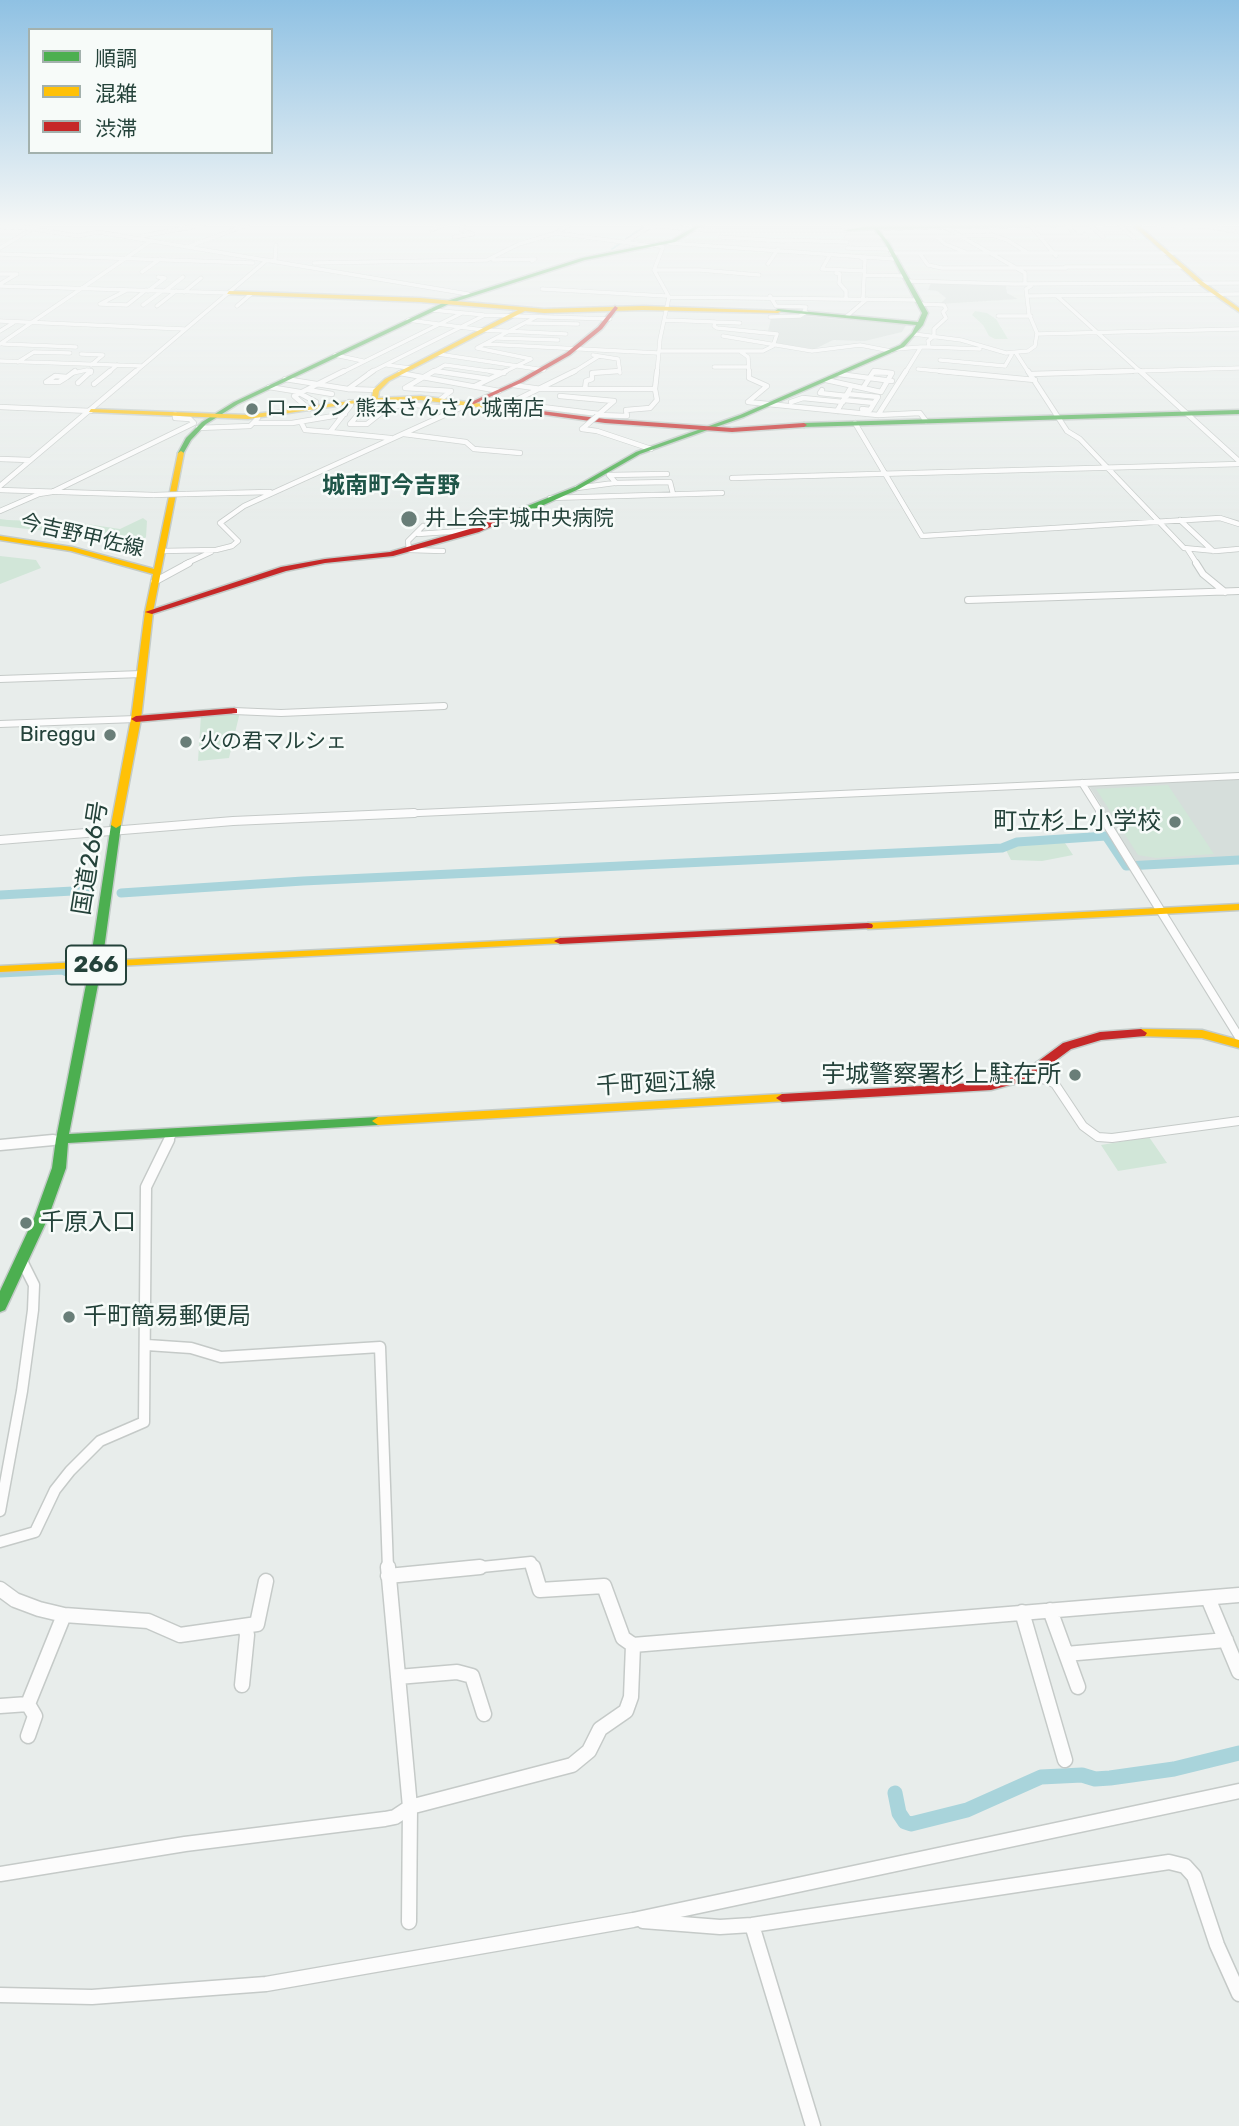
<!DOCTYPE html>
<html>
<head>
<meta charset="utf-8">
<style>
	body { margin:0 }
	#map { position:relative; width:1239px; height:2126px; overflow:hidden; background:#e8edeb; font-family:Rubik,"Noto Sans JP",sans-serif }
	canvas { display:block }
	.legend { position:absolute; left:28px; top:28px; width:245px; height:126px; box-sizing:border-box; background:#f7fbf9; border:2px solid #a3b1ad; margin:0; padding:9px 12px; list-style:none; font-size:21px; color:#24423a }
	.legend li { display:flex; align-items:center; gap:14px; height:35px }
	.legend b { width:35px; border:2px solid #a3b1ad }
</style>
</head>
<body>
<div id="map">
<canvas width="1239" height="2126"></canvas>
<ul class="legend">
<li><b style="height:9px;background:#4caf50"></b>順調</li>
<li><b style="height:9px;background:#ffc107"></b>混雑</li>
<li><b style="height:9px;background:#c62828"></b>渋滞</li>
</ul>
</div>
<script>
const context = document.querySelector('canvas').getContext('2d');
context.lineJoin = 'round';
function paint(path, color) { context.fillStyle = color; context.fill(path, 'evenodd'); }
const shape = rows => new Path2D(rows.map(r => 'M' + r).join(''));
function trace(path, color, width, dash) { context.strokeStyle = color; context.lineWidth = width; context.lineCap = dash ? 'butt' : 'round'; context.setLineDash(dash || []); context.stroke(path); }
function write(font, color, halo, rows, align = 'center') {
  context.font = font + ' Rubik,"Noto Sans JP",sans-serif'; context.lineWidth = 5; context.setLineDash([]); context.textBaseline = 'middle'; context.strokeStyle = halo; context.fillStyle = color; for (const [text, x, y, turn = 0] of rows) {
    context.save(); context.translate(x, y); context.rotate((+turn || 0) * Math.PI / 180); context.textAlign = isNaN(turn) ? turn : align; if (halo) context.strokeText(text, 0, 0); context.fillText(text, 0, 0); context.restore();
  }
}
paint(shape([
	[931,283,1006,285,1007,293,1018,299,940,304,946,298,937,291,928,290],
	[806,316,835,319,907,324,902,332,865,341,833,340,815,349,775,343,779,334,768,331,771,318],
	[1239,779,1239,858,1137,863,1089,786]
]), '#d6dedb');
paint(shape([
	[975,311,987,313,996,319,1008,339,995,339,989,336,983,325,972,315],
	[143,518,147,521,146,537,140,544,121,543,103,537,0,526,0,519,8,520,80,523,120,529],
	[0,556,36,560,41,568,0,584],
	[240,712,229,758,198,761,201,715],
	[1168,785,1214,854,1156,858,1138,855,1096,789],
	[1063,840,1073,855,1042,861,1011,860,1006,850,1007,846,1019,843],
	[1149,1137,1167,1163,1118,1171,1101,1145]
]), '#d1e6d8');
trace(shape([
	[626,239,646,225],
	[612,249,621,243]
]), '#a9d4db', 2);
trace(shape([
	[121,893,303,881,1002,848,1017,842,1106,836,1126,866,1239,860],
	[0,895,91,890],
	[0,973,62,970,78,977]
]), '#a9d4db', 9);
trace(shape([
	[895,1793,899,1813,905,1822,911,1824,967,1810,1041,1777,1082,1775,1095,1779,1110,1778,1174,1769,1239,1753]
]), '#a9d4db', 15);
const streetFar5 = shape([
	[644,225,717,231,845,231],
	[941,225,961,236,992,235,1007,240,1028,253],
	[1090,225,1103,237],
	[1120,225,1134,238],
	[1159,225,1210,227,1239,232],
	[1031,226,1056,256],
	[1068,226,1075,234],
	[0,227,33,228],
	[843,227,865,227],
	[33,229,78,236,98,232,468,294],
	[431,230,445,225],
	[556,233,569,225],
	[1099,233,1128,233],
	[142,236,203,225],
	[454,237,473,234,461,230,463,225],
	[720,237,784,241],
	[846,237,962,237,1025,273,1025,284],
	[937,237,945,244,965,252],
	[1040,237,1087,237,1084,234],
	[785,240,847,242],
	[624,243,652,225],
	[669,243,893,259],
	[655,245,663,247,654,270,669,297],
	[187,247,247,225],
	[0,248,37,226],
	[847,248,889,249],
	[891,253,1239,253],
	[0,254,253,263],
	[920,254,928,265,942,268,1066,268],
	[830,255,822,269,865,271],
	[860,257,865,260,863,298],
	[493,260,535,259,532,261],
	[272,261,275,260,276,245],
	[314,263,487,260,519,244,556,233,652,246],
	[768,264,778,249],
	[1065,267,1183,267],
	[654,270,700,270,759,275],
	[142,272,160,259],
	[836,273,840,274,839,283,846,291,846,298],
	[0,274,17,274,0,284],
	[865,275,904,276],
	[907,281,1013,284,1239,283],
	[0,286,229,293],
	[542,289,666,296],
	[127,290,100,304,127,305,146,290],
	[148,291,165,278,158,277],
	[165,291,183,277],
	[184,292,201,278],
	[770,296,776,306,806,307,804,312],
	[1028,296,1239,294],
	[1057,296,1142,373],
	[669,297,916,300],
	[919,304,944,305,946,309,943,312,946,318,934,329,934,336,928,341,929,347,921,347],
	[143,305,162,291],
	[157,306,176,291],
	[237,306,251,294],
	[432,310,484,315,610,319],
	[847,316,867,299],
	[998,316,1031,316],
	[770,317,800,316,806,312],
	[408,320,483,330,566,334],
	[0,321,184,329],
	[715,322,740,323],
	[527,323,578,324],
	[0,331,13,323],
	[914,334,961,340,1006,353,1028,351,1035,346,1037,333,1029,314,1026,289,1031,286,1029,284],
	[1037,334,1239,329],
	[723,336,812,351,860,345,891,351],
	[497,338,558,340],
	[0,344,151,241],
	[3,344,76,347],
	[485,344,658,353],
	[929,347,980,349],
	[896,349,921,347,905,373],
	[659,351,763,351,773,346,777,334,717,328,714,326,715,322,665,320],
	[741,352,748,357,749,373],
	[1016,353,1029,373],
	[81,354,103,355,91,365],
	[438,354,544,370],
	[335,355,363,361],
	[593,355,618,359,620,373],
	[940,360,1005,366,1012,354],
	[0,361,142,366],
	[18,362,34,352,70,353],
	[387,365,410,368],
	[714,367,747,367],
	[918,369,959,373],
	[89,370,91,373],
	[434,371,447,373],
	[73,373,87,370],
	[108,373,117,365],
	[134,373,267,260],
	[341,373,462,313],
	[369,373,483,316],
	[431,373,445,365,503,373],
	[502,373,531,359,477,348,536,317],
	[572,373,599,356],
	[657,373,660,339,669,297],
	[873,373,891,373],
	[1071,373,1239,368]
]);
const streetFar4 = shape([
	[434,371,405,388,451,391,441,399],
	[435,371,489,379],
	[490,371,504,373],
	[749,371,749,378,767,386,748,402,878,415,920,413,926,421],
	[940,371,1035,380],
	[1028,371,1067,431,1080,439,1184,548,1216,551,1239,549],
	[1140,371,1239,461],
	[400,373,499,391],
	[839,374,892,381],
	[1031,374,1132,371],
	[55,376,67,377,59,382,46,382,55,376],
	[67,377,75,371],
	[285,379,348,389,376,390],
	[826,380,881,392,892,373,875,371],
	[78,383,91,371],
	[94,384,110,371],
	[513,385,541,389,655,389,657,400,650,408,626,410,627,416,598,415],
	[475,386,506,371],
	[269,387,300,392],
	[863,388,874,371],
	[348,389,373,371],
	[585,389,586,381,592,379,592,373,619,371],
	[655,389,657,371],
	[308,390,332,394],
	[822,390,820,393,847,396],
	[301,394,316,402],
	[848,394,878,397,870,410,862,409],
	[560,396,614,401,599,414,510,403,575,371],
	[844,400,874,403],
	[791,402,803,398,843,402],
	[0,407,91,411],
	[309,409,294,396,344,371],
	[363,409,386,409,367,424,350,424,363,409],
	[386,409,405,404,457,409],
	[837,411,850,389],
	[878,415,906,371],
	[301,422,305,430,330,432,351,405,349,402],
	[255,423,292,423,345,414],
	[589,423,582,429,597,431,651,449],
	[855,423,922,536,1220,518,1239,524],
	[198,428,250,426,258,418],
	[330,432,390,438],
	[404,434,466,442,474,449,520,453],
	[0,459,30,460],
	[732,478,1239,464],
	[616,483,609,475,667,474],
	[0,486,136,371],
	[577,488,614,483,670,482,673,494],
	[0,490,154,495],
	[186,494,270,492],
	[550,498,722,493],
	[0,511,39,494,52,492,194,423,190,419,175,418,175,414],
	[1180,520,1213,551],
	[423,526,408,541,409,550,443,551],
	[418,534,476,530],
	[1188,550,1197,564],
	[161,551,216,550,232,546,238,541,220,523,244,506,471,403],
	[185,564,211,552]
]);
const streetFar3 = shape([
	[1196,563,1203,574,1225,592],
	[154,582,189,563],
	[968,600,1239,591],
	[0,679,142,674],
	[234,711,281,713,444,706],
	[0,724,136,719],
	[1082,783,1102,815],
	[375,815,1239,776]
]);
const streetFar2 = shape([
	[1100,813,1239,1037],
	[0,840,233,821,414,813],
	[1025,1077,1048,1080,1055,1084,1083,1126,1098,1137,1112,1138,1239,1121],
	[35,1142,62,1139],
	[168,1142,172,1134]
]);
const streetFar1 = shape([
	[0,1145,53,1140],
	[147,1345,191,1348,221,1357,380,1347,388,1569],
	[0,1511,22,1391,33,1310,34,1285,22,1261],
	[0,1542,35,1532,55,1490,70,1471,100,1441,144,1422,146,1187,169,1140],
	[462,1569,531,1562,533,1569]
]);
const street = shape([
	[388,1567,410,1807,409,1922],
	[533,1567,540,1590,604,1586,623,1638,633,1645,1239,1595],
	[388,1576,480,1567],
	[0,1589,15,1600,39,1609,64,1615,148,1621,180,1635,257,1624,266,1581],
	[1208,1598,1239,1672],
	[1050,1610,1078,1687],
	[1022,1612,1065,1760],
	[1066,1654,1226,1640],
	[398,1677,457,1672,472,1676,484,1714],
	[242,1685,247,1635,245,1626],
	[28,1704,35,1716,28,1736],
	[0,1706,28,1704,64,1615],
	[0,1874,185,1844,385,1819,395,1817,410,1807,572,1765,589,1751,600,1729,626,1711,631,1697,633,1645],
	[643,1921,720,1927,752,1925,1169,1862,1185,1866,1194,1876,1217,1945,1239,1994],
	[752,1925,813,2126],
	[0,1995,92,1997,266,1984,633,1920,1239,1791]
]);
const fast = shape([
	[697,225,703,225,675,242,585,260,451,303,238,404,206,424,191,440,183,454,178,453,186,438,202,422,234,402,447,301,582,258,672,240,697,225],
	[871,225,1103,225,878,229,889,243,928,313,923,325,904,347,744,417,640,454,579,489,526,513,520,513,520,509,575,487,636,452,740,415,900,345,912,333,916,325,775,311,778,309,918,322,922,313,885,243,874,229,843,231,871,225],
	[1239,410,1239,414,804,427,801,425,804,423,1239,410],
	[116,822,121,825,102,964,69,1134,378,1117,384,1121,378,1125,68,1143,66,1168,48,1218,7,1306,5,1310,0,1312,0,1291,34,1218,52,1168,56,1139,90,964,111,825,116,822]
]);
const slow = shape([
	[1133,225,1138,225,1203,282,1239,308,1239,312,1199,284,1133,225],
	[229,291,420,298,544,309,643,306,781,311,778,313,643,310,544,313,525,311,389,381,379,391,378,398,421,396,536,411,534,414,421,400,356,403,248,419,89,412,91,409,248,415,372,398,373,390,385,379,518,310,420,302,227,294,229,291],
	[181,451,184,453,153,612,141,719,121,825,116,828,111,825,131,719,145,612,153,574,71,551,0,540,0,536,72,547,154,569,178,453,181,451],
	[1239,904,1239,910,868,929,863,926,868,923,1239,904],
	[560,938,566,941,564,943,0,972,0,966,560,938],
	[1141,1029,1202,1030,1239,1040,1239,1048,1202,1038,1137,1036,1135,1033,1141,1029],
	[782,1094,788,1098,786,1101,378,1125,372,1121,378,1117,782,1094]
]);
const jam = shape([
	[615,306,618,308,602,329,570,355,523,382,474,404,469,403,519,380,566,353,598,327,615,306],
	[534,410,605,419,732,428,804,423,807,425,804,427,732,432,605,423,532,413,534,410],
	[520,509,527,511,479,532,393,556,325,563,286,571,152,614,145,612,281,567,325,559,390,552,473,528,520,509],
	[234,708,237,709,237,713,136,722,131,719,136,716,234,708],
	[868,923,872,924,873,926,872,928,560,944,554,941,560,938,868,923],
	[1141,1029,1147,1033,1145,1036,1101,1040,1071,1049,1029,1080,991,1090,782,1102,776,1098,782,1094,991,1082,1021,1074,1063,1043,1100,1032,1141,1029]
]);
trace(streetFar5, '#c5cac8', 4.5);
trace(streetFar4, '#c5cac8', 6);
trace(streetFar3, '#c5cac8', 8);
trace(streetFar2, '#c5cac8', 10);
trace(streetFar1, '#c5cac8', 13);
trace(street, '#c5cac8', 17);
trace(fast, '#c3cbc8', 3);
trace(slow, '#c3cbc8', 3);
trace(jam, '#c3cbc8', 3);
trace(streetFar5, '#fcfcfc', 3.5);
trace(streetFar4, '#fcfcfc', 4.5);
trace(streetFar3, '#fcfcfc', 6);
trace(streetFar2, '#fcfcfc', 8);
trace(streetFar1, '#fcfcfc', 10);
trace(street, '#fcfcfc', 14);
paint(fast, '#4caf50');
paint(slow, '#ffc107');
paint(jam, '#c62828');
const streetBridge = shape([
	[589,423,597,416],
	[154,495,186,494]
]);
trace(streetBridge, '#c5cac8', 6, []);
trace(streetBridge, '#fcfcfc', 4.5);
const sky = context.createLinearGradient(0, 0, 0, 523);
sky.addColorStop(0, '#8fc1e3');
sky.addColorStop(0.43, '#f5f7f6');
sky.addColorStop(1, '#f5f7f600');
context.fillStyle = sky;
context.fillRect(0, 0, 1239, 523);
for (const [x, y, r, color] of [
	[252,409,7,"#697e78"],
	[409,519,9,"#697e78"],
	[110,735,7,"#697e78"],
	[186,742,7,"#697e78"],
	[1175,822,7,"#697e78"],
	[1075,1075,7,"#697e78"],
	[26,1223,7,"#697e78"],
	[69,1317,7,"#697e78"]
]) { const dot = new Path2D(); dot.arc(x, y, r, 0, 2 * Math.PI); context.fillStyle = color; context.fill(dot); trace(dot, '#f7fbf9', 2.5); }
write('21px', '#24423a', '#f7fbf9', [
	["ローソン 熊本さんさん城南店",266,409],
	["井上会宇城中央病院",425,519],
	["Bireggu",96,735,"right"],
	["火の君マルシェ",200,742]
], 'left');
write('21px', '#24423a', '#f7fbf9', [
	["今吉野甲佐線",82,536,13]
]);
write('bold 23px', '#1f5548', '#f7fbf9', [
	["城南町今吉野",391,486]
]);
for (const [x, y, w] of [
	[96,965,60]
]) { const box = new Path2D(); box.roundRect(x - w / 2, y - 19.5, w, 39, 5); context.fillStyle = '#f7fbf9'; context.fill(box); trace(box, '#24423a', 2); }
write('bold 23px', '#24423a', null, [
	["266",96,965]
]);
write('24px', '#24423a', '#f7fbf9', [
	["町立杉上小学校",1161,822],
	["宇城警察署杉上駐在所",1061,1075],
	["千原入口",40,1223,"left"],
	["千町簡易郵便局",83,1317,"left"]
], 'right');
write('24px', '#24423a', '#f7fbf9', [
	["国道266号",91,858,-81],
	["千町廻江線",656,1084,-3]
]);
</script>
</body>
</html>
